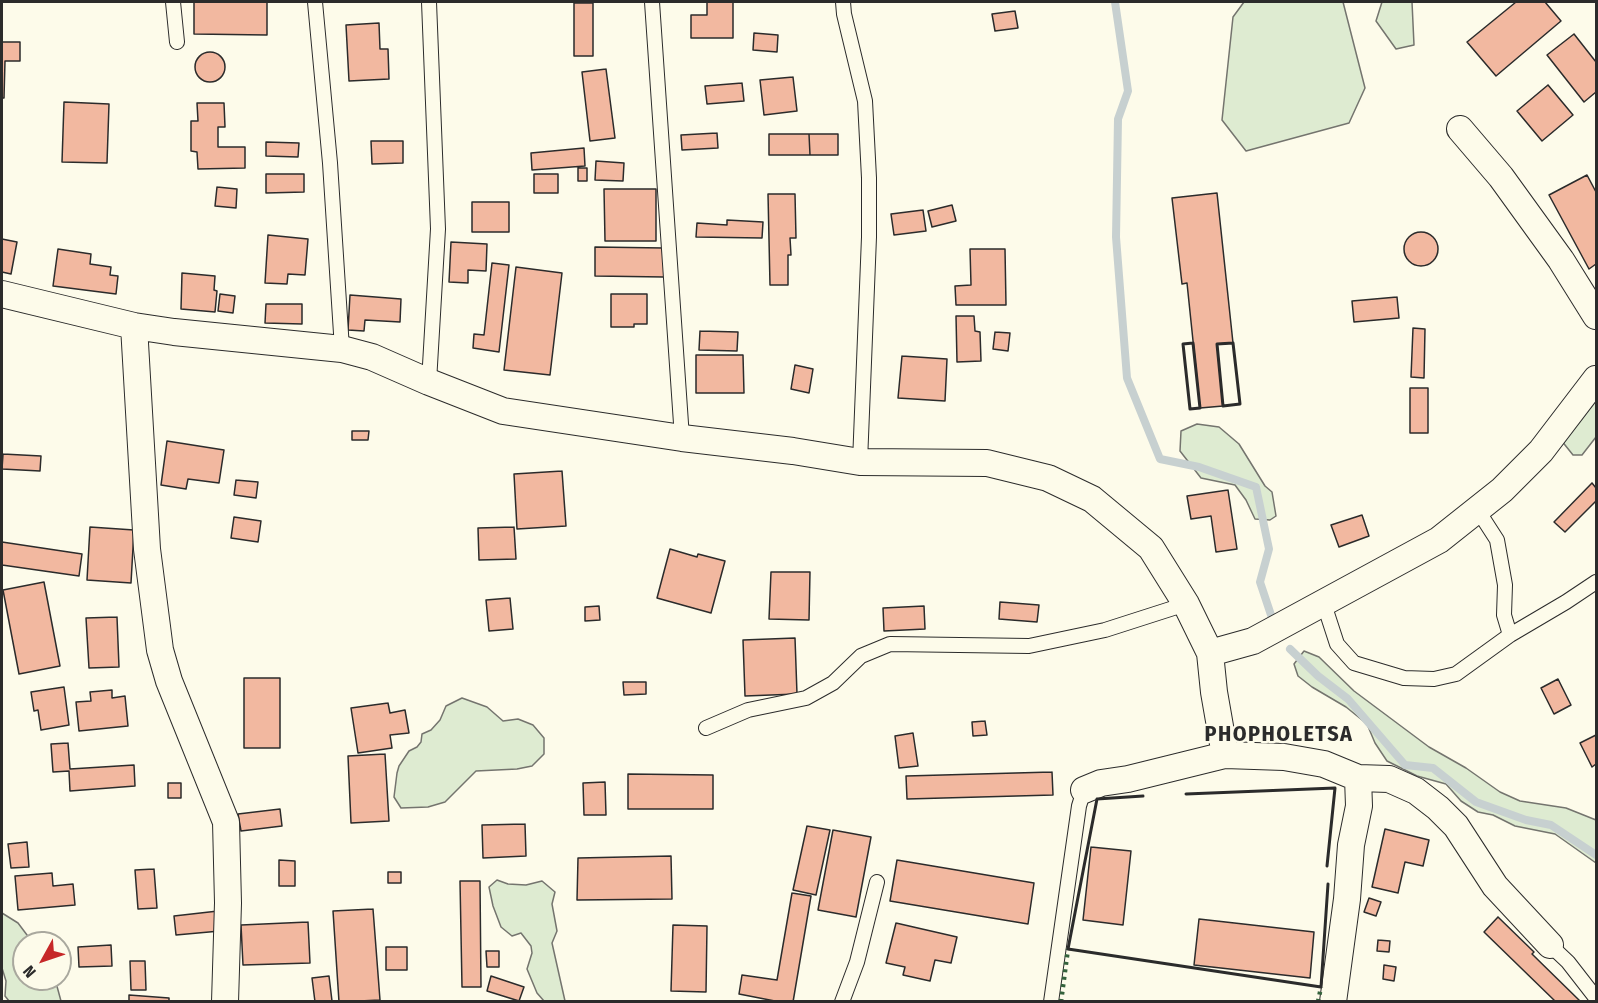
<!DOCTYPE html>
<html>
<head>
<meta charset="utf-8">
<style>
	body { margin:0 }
	#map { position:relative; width:1598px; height:1003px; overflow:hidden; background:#fdfbea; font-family:"Fira Sans Condensed",sans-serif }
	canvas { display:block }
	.frame { position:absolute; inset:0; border:3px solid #2b2b2b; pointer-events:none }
	.north { position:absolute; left:12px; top:931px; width:60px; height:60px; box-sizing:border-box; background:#fdfbea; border:2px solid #a9a89e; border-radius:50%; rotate:230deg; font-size:16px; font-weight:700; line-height:24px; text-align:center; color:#2b2b2b }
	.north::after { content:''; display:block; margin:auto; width:21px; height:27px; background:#c62828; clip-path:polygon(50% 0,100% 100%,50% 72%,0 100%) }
</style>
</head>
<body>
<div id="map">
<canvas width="1598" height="1003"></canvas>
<div class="frame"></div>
<div class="north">N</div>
</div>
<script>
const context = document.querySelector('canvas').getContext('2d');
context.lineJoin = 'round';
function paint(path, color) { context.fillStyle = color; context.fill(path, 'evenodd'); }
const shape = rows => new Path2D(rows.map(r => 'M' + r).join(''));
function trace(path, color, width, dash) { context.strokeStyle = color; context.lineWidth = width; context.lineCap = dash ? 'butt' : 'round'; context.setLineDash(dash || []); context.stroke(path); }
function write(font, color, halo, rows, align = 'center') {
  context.font = font + ' "Fira Sans Condensed",sans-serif'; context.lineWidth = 4.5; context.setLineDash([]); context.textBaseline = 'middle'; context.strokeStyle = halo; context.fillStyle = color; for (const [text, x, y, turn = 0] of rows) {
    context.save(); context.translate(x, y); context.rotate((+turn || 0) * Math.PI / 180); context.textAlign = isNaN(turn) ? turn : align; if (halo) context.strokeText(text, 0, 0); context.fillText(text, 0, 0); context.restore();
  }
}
const green = shape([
	[1244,2,1343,2,1365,88,1349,123,1246,151,1222,120,1233,17,1244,2],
	[1382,2,1412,2,1414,45,1396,49,1376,21,1382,2],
	[1596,392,1596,437,1582,455,1573,455,1561,440,1596,392],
	[1197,424,1219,427,1239,444,1265,486,1272,492,1276,516,1270,520,1255,519,1246,500,1235,485,1201,478,1180,451,1181,431,1197,424],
	[1304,651,1319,657,1354,691,1429,747,1466,768,1500,792,1520,801,1566,808,1596,820,1596,863,1555,834,1515,826,1493,815,1478,812,1461,801,1446,784,1417,776,1387,761,1375,743,1367,724,1346,707,1312,687,1298,676,1294,664,1304,651],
	[462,698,487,707,503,721,518,719,533,725,544,738,544,754,532,766,517,769,476,771,445,802,428,807,401,808,394,797,397,773,399,766,409,751,417,747,421,742,422,734,431,730,440,720,446,706,462,698],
	[497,880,508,884,526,885,542,881,555,892,552,904,557,931,552,943,565,1001,544,1001,537,993,527,969,532,953,531,946,521,933,512,936,501,927,493,906,489,887,497,880],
	[2,913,18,923,33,943,24,943,24,979,55,979,61,1001,9,1001,5,996,6,981,2,968,2,913]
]);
paint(green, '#deebd1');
trace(green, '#74746e', 1.5);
trace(shape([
	[1115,2,1128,91,1118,119,1116,237,1127,378,1160,459,1199,467,1256,487,1269,549,1260,582,1271,615],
	[1290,649,1318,676,1348,699,1405,765,1433,768,1476,802,1526,820,1551,825,1596,855]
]), '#c7d0d0', 8);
const building = shape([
	[194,2,267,2,267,35,194,34,194,2],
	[707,2,733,2,733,38,691,38,691,15,707,15,707,2],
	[1516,2,1545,2,1561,21,1496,76,1467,42,1516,2],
	[574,3,593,3,593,56,574,56,574,3],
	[1015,11,1018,28,995,31,992,14,1015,11],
	[379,23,380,49,388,49,389,79,349,81,346,25,379,23],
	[754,33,778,35,777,52,753,50,754,33],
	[1574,34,1596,62,1596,92,1584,102,1547,55,1574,34],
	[2,42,20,42,20,61,5,61,4,98,2,98,2,42],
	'195 67a15 15 0 1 1 30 0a15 15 0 1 1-30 0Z',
	[606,69,615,138,590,141,582,72,606,69],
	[793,77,797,111,764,115,760,80,793,77],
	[742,83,744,101,707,104,705,86,742,83],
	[1548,85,1573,115,1542,141,1517,111,1548,85],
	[64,102,109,104,107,163,62,162,64,102],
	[197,103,224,103,225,127,218,127,218,147,245,147,245,168,198,169,197,152,191,151,191,121,198,121,197,103],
	[717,133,718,148,682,150,681,135,717,133],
	[769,134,809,134,810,155,769,155,769,134],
	[809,134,838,134,838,155,810,155,809,134],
	[371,141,403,141,403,163,372,164,371,141],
	[266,142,299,143,298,157,266,156,266,142],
	[584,148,585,166,532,170,531,153,584,148],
	[596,161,624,163,623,181,595,180,596,161],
	[578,168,587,168,587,181,578,181,578,168],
	[266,174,304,174,304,192,266,193,266,174],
	[534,174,558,174,558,193,534,193,534,174],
	[1587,175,1596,192,1596,264,1589,269,1549,195,1587,175],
	[217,187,237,189,236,208,215,206,217,187],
	[604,189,656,189,656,241,605,241,604,189],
	[1217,193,1233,343,1217,344,1223,406,1200,408,1187,283,1182,284,1172,198,1217,193],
	[768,194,795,194,796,238,790,238,791,255,788,255,788,285,770,285,768,194],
	[472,202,509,202,509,232,472,232,472,202],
	[952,205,956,221,932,227,928,211,952,205],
	[923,210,926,231,894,235,891,214,923,210],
	[727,220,763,222,762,238,696,237,697,223,727,225,727,220],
	'1404 249a17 17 0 1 1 34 0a17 17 0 1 1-34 0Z',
	[268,235,308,239,305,275,288,274,287,284,265,283,268,235],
	[2,239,17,242,11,274,2,272,2,239],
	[451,242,487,244,486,271,468,270,468,283,449,282,451,242],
	[595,247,664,248,664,277,595,276,595,247],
	[58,249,91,254,90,264,111,267,110,275,118,276,116,294,53,286,58,249],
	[970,249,1005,249,1006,305,956,305,955,286,971,285,970,249],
	[492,263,509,265,499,352,473,348,474,334,484,335,492,263],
	[516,267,562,273,550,375,504,370,516,267],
	[182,273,215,276,214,290,217,291,215,312,181,309,182,273],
	[220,294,235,296,233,313,218,311,220,294],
	[611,294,647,294,647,324,634,324,634,327,611,327,611,294],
	[350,295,401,299,400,322,365,320,364,331,348,330,350,295],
	[1397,297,1399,318,1354,322,1352,301,1397,297],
	[266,304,302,304,302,324,265,323,266,304],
	[956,316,974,316,975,331,980,332,981,361,957,362,956,316],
	[1413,328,1425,329,1424,378,1411,377,1413,328],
	[700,331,738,332,737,351,699,350,700,331],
	[995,332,1010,333,1008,351,993,349,995,332],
	[696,355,743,355,744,393,696,393,696,355],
	[902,356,947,359,945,401,898,398,902,356],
	[795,365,813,369,809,393,791,389,795,365],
	[1410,388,1428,388,1428,433,1410,433,1410,388],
	[352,431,369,431,368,440,352,440,352,431],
	[167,441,224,450,219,483,188,479,186,489,161,485,167,441],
	[3,454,41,456,40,471,2,469,3,454],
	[562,471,566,526,517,529,514,474,562,471],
	[236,480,258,482,256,498,234,495,236,480],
	[1592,483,1596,488,1596,501,1565,532,1554,522,1592,483],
	[1228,490,1237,549,1216,552,1211,516,1191,519,1187,496,1228,490],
	[1362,515,1369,536,1339,547,1331,525,1362,515],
	[234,517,261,521,258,542,231,538,234,517],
	[90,527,134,530,131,583,87,580,90,527],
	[514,527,516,559,479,560,478,528,514,527],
	[2,542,82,554,79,576,2,565,2,542],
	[670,549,697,557,698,554,725,561,711,613,657,598,670,549],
	[771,572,810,572,809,620,769,619,771,572],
	[44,582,60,666,19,674,3,590,44,582],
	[510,598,513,629,489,631,486,600,510,598],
	[1000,602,1039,605,1037,622,999,619,1000,602],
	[599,606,600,620,585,621,585,607,599,606],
	[924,606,925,629,884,631,883,608,924,606],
	[117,617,119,667,89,668,86,618,117,617],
	[795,638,797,694,745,696,743,640,795,638],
	[244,678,280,678,280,748,244,748,244,678],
	[1558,679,1571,705,1554,714,1541,688,1558,679],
	[623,682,646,682,646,694,624,695,623,682],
	[64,687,69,725,41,730,38,710,34,711,31,692,64,687],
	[112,690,112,698,125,696,128,726,79,731,76,702,91,701,90,692,112,690],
	[388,703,390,713,405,710,409,733,390,735,392,748,358,753,351,708,388,703],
	[985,721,987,735,973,736,972,722,985,721],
	[913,733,918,766,899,768,895,736,913,733],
	[1596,735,1596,764,1592,767,1580,743,1596,735],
	[68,743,70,769,134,765,135,786,70,791,69,771,53,772,51,744,68,743],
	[385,754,389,821,351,823,348,756,385,754],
	[1052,772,1053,795,907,799,906,776,1052,772],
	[628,774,713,775,713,809,628,809,628,774],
	[605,782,606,815,584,815,583,783,605,782],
	[168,783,181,783,181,798,168,798,168,783],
	[280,809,282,826,241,831,238,814,280,809],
	[525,824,526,856,483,858,482,825,525,824],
	[807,826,830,830,816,895,793,890,807,826],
	[1385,829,1429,840,1423,866,1405,862,1398,893,1372,887,1385,829],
	[833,830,871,837,856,917,818,910,833,830],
	[27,842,29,867,11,868,8,844,27,842],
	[1091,847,1131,851,1123,925,1083,920,1091,847],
	[671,856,672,899,577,900,578,858,671,856],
	[279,860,295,861,295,886,279,886,279,860],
	[897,860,1034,883,1028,924,890,901,897,860],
	[154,869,157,908,138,909,135,870,154,869],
	[388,872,401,872,401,883,388,883,388,872],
	[52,873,53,886,73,884,75,905,18,910,15,876,52,873],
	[460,881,480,881,481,987,462,987,460,881],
	[792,893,811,896,793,1002,780,1002,739,994,742,975,777,980,792,893],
	[1369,898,1381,902,1376,916,1364,912,1369,898],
	[373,909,380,1000,339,1002,333,911,373,909],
	[218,911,220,931,176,935,174,916,218,911],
	[1498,917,1534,952,1532,954,1581,1002,1556,1002,1484,932,1498,917],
	[1199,919,1314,932,1310,978,1194,965,1199,919],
	[308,922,310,963,243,965,241,925,308,922],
	[896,923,957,937,951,963,935,960,930,981,903,975,905,967,886,963,896,923],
	[673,925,707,926,706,992,671,991,673,925],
	[1378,940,1390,941,1389,952,1377,951,1378,940],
	[111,945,112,966,79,967,78,947,111,945],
	[386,947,407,947,407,970,386,970,386,947],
	[486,951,499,951,499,967,487,967,486,951],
	[130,961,145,961,146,990,131,990,130,961],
	[1384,965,1396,967,1394,981,1383,979,1384,965],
	[329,976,332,1001,315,1002,312,978,329,976],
	[491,976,524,987,519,1001,487,991,491,976],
	[129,995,169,998,169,1002,129,1002,129,995]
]);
paint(building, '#f2b8a0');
trace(building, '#2b2b2b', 1.5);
const service = shape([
	[173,2,177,42],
	[315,2,330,163,342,349],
	[652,2,682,438],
	[843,2,844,14,865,101,869,178,869,237,860,462],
	[429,382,438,229,429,2],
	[1477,509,1497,540,1505,585,1504,615,1510,635],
	[1324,604,1337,644,1354,663,1404,678,1434,679,1456,674,1510,635,1566,602,1596,582],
	[706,728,748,710,806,698,833,683,861,656,890,644,1029,646,1105,630,1186,604],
	[1550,945,1568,962,1596,998],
	[842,1002,857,962,877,882],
	[1051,1002,1079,806,1084,790]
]);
const minor = shape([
	[1460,129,1501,177,1561,260,1596,316],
	[2,294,134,326,174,332,342,349,372,357,429,382,503,411,682,438,793,451,860,462,987,463,1048,478,1092,499,1151,548,1186,604,1210,653,1214,692,1225,755],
	[134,326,147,549,160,650,169,681,226,822,228,903,225,1002],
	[1210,653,1253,641,1439,540,1502,490,1541,451,1596,379],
	[1358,778,1389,779,1416,791,1438,808,1456,826,1495,886,1550,945],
	[1084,790,1101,783,1128,779,1225,755,1284,757,1324,764,1358,778,1359,806,1351,845,1347,899,1333,1002]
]);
trace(service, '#2b2b2b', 16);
trace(minor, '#2b2b2b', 28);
trace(service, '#fdfbea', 14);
trace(minor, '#fdfbea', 26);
trace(shape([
	[1061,1002,1068,949],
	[1318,1002,1321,987]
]), '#34623c', 4.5, [3, 4.5]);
trace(shape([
	[1193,343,1200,408,1190,409,1183,344,1193,343],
	[1233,343,1240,404,1223,406,1217,344,1233,343],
	[1186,794,1335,788,1327,866],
	[1143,796,1097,799,1068,949,1321,987,1328,884]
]), '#2b2b2b', 3);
context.letterSpacing = '1.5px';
write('bold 22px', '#2b2b2b', '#fdfbea', [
	["PHOPHOLETSA",1279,735]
]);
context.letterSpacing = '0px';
</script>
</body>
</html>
